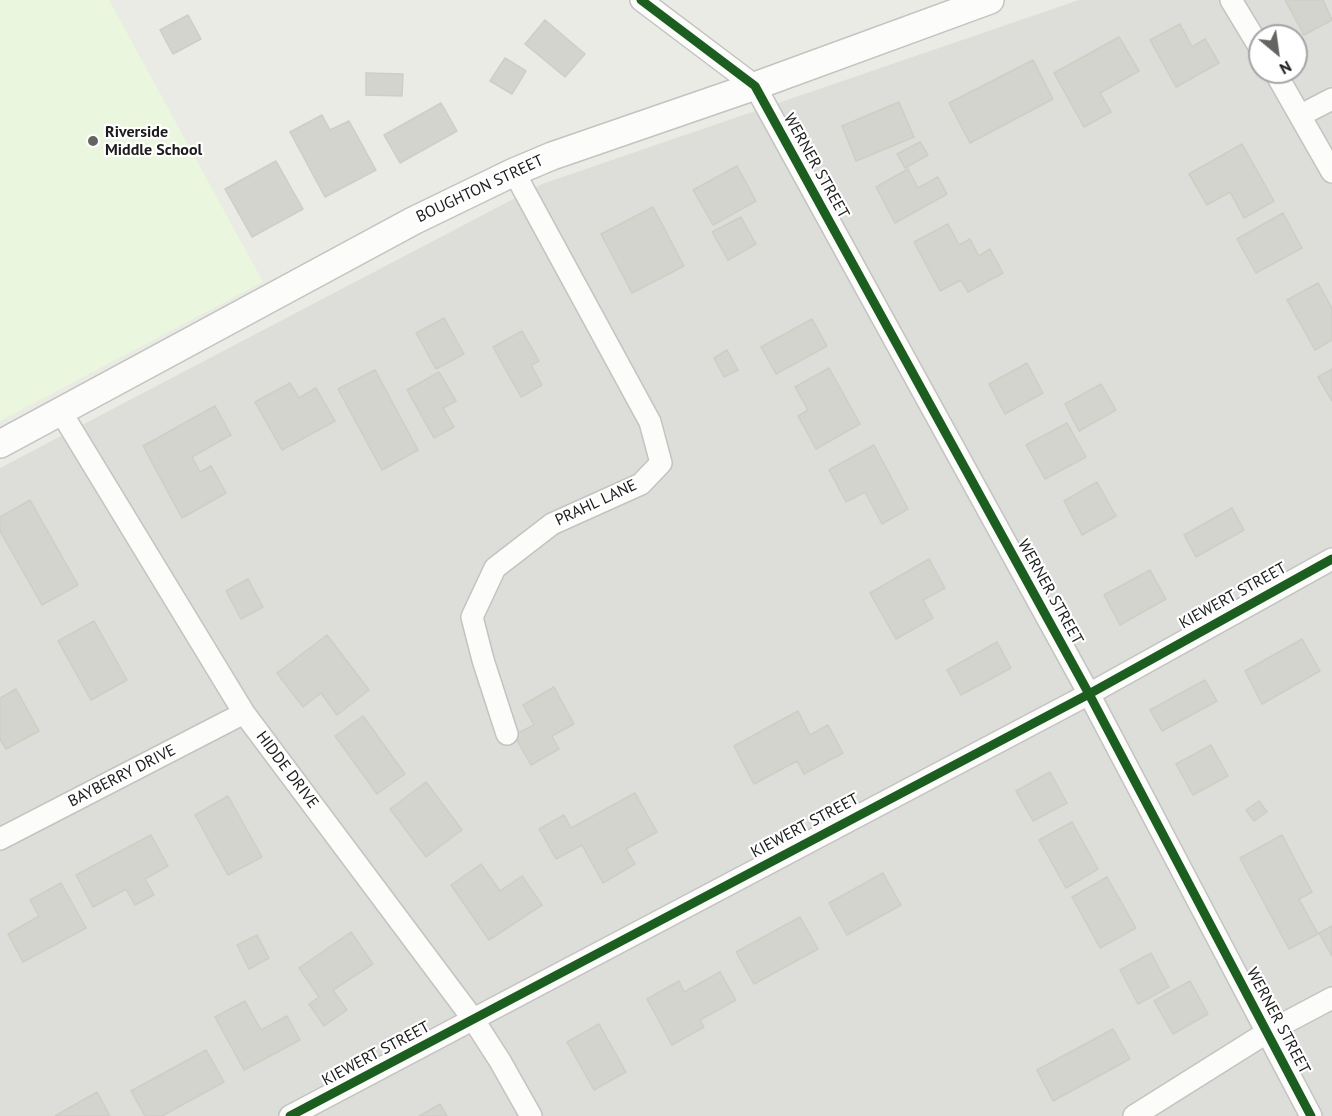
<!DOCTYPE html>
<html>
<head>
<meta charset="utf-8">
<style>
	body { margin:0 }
	#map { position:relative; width:1332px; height:1116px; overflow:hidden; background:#eaebe4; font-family:"PT Sans",sans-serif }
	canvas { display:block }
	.north { position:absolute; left:1248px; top:24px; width:60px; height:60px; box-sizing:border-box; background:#fff; border:2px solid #a4a4a4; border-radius:50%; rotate:151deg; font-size:16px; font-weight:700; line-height:24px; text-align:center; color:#1c1c1c }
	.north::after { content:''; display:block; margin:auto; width:21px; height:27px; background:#646462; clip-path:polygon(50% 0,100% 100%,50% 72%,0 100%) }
</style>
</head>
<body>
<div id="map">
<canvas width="1332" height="1116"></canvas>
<div class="north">N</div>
</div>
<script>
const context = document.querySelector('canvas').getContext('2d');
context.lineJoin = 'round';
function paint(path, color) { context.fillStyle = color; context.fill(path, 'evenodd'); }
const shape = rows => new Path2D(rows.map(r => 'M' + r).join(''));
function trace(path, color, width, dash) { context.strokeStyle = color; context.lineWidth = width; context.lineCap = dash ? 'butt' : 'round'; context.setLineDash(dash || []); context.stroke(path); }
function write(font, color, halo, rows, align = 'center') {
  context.font = font + ' "PT Sans",sans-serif'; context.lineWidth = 4.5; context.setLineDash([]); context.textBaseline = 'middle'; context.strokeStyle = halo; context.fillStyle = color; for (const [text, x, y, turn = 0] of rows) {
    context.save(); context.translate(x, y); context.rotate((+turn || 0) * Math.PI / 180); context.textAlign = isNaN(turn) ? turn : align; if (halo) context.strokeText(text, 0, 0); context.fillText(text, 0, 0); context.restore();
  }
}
paint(shape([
	[1079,0,1332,0,1332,1116,0,1116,0,468,542,184],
	[1260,36,1296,36,1296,72,1260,72]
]), '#ddddda');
paint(shape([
	[0,0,109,0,263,282,0,421]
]), '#eaf6de');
const building = shape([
	[1285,0,1323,0,1332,20,1304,35,1285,0],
	[188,15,201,39,173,54,160,30,188,15],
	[545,20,585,54,565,77,525,44,545,20],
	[1180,24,1192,47,1205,39,1219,63,1176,87,1150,40,1180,24],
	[1119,37,1139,71,1100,93,1111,112,1084,127,1054,73,1119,37],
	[505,58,526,71,512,94,490,81,505,58],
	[1033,60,1053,99,970,143,949,103,1033,60],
	[366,73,403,74,402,96,366,95,366,73],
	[899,102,914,137,856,161,842,126,899,102],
	[441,103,457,131,400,163,384,135,441,103],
	[322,115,330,130,349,121,376,170,325,197,290,132,322,115],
	[920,142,928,155,905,168,897,154,920,142],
	[1242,144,1274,201,1244,218,1230,192,1207,205,1189,174,1242,144],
	[276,161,303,209,252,237,225,189,276,161],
	[737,166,756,201,713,225,693,190,737,166],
	[908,169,918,188,938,177,947,194,895,223,876,187,908,169],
	[653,207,684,266,632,293,601,234,653,207],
	[1283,213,1302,248,1256,273,1237,239,1283,213],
	[741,217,756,244,728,260,712,232,741,217],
	[948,224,959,245,970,239,979,256,990,249,1003,273,968,292,961,280,940,291,914,242,948,224],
	[1318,283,1332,308,1332,340,1315,350,1287,300,1318,283],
	[444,318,464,354,436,369,416,333,444,318],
	[812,319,827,346,776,374,761,347,812,319],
	[522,331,539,361,531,365,542,385,521,397,493,347,522,331],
	[727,350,738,370,724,377,714,358,727,350],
	[1027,363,1043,393,1005,414,989,384,1027,363],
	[829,368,860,424,816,449,798,416,808,410,795,387,829,368],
	[1332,369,1332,401,1318,377,1332,369],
	[375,370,418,450,382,470,338,389,375,370],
	[439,372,456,401,443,408,454,427,434,438,407,390,439,372],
	[290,383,299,398,316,388,335,421,282,450,255,402,290,383],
	[1101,384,1116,410,1079,431,1065,404,1101,384],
	[215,406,231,435,192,457,200,472,211,466,226,493,182,518,143,446,215,406],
	[1067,423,1086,457,1045,479,1026,445,1067,423],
	[874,445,908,509,882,524,865,492,846,502,829,470,874,445],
	[1097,482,1116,516,1082,535,1064,501,1097,482],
	[30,500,78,585,42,605,0,531,0,517,30,500],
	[1232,508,1244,530,1196,557,1184,535,1232,508],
	[929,559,945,588,923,600,933,618,896,639,870,593,929,559],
	[1150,570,1166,599,1120,625,1104,595,1150,570],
	[248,579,263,607,241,619,226,591,248,579],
	[94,621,127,680,91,700,58,641,94,621],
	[327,635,369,690,337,715,321,693,303,707,277,673,327,635],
	[1302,639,1320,671,1262,704,1245,671,1302,639],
	[997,642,1011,668,961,695,947,670,997,642],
	[1205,680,1217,701,1162,731,1150,710,1205,680],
	[554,687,574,724,552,736,559,749,531,765,514,735,534,725,523,705,554,687],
	[16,689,39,731,6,749,0,739,0,698,16,689],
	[798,711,810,735,828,725,843,753,804,774,797,761,754,784,734,746,798,711],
	[363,716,405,774,377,794,335,736,363,716],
	[1211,745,1228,776,1193,795,1176,764,1211,745],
	[1050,772,1067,803,1033,821,1016,791,1050,772],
	[426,782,462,830,426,857,390,809,426,782],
	[635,793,657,832,626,849,635,864,603,883,582,845,556,859,539,829,564,815,571,828,635,793],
	[228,796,262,857,228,875,195,815,228,796],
	[1259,801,1267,812,1254,821,1246,810,1259,801],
	[1072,822,1098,869,1066,888,1039,840,1072,822],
	[151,835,168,866,145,879,154,895,135,905,126,889,93,907,76,875,151,835],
	[1282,835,1312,892,1299,899,1318,934,1289,949,1240,858,1282,835],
	[481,864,500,891,522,876,542,905,489,940,451,885,481,864],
	[883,873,901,905,847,935,829,903,883,873],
	[1107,877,1136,928,1100,948,1072,897,1107,877],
	[61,883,86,928,23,962,8,934,39,916,30,900,61,883],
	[800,917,818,949,754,984,736,952,800,917],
	[1332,926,1332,956,1319,933,1332,926],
	[351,932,373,964,333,990,347,1010,324,1026,309,1004,319,997,299,968,351,932],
	[257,935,269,958,249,969,237,945,257,935],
	[1151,953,1169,987,1138,1004,1120,970,1151,953],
	[720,972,736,1000,700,1020,704,1027,672,1045,647,999,679,981,684,992,720,972],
	[1190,981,1208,1014,1173,1034,1154,1001,1190,981],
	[245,1001,261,1030,287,1016,300,1040,244,1070,215,1017,245,1001],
	[599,1024,626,1072,594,1090,567,1042,599,1024],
	[1113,1029,1130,1059,1053,1101,1037,1070,1113,1029],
	[206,1050,224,1082,162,1116,145,1116,131,1091,206,1050],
	[97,1092,110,1116,55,1116,97,1092],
	[440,1104,447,1116,419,1116,440,1104]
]);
paint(building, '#d3d4ce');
trace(building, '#cecec5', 1.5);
const minor = shape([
	[641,0,755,86,1089,694,1311,1116],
	[1231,0,1260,48],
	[1275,72,1332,172],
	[1301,115,1332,99],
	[61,412,244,713,473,1019,500,1061,531,1116],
	[507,734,483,660,472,617,495,568,552,524,641,484,661,463,650,422,514,172],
	[0,839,244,713],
	[290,1116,1089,694,1332,559],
	[1134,1116,1266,1033,1332,998]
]);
const tertiary = shape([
	[0,444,413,221,514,172,552,156,755,86,990,0]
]);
trace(minor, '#c3c3c0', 24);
trace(tertiary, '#c3c3c0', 30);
trace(minor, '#fcfcfb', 21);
trace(tertiary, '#fcfcfb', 27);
trace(shape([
	[641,0,755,86,1089,694,1311,1116],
	[290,1116,1089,694,1332,559]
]), '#1b5e20', 9);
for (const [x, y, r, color] of [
	[93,141,6,"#646462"]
]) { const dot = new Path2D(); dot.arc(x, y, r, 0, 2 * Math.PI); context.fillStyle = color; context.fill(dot); trace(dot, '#fff', 2); }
write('bold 16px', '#1c1c1c', '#fff', [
	["Riverside",105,132],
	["Middle School",105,150]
], 'left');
write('16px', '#1c1c1c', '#fff', [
	["WERNER STREET",816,166,61],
	["BOUGHTON STREET",480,189,-25],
	["PRAHL LANE",596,503,-25],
	["WERNER STREET",1050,592,61],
	["KIEWERT STREET",1233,596,-29],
	["HIDDE DRIVE",287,770,53],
	["BAYBERRY DRIVE",122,776,-27],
	["KIEWERT STREET",805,826,-28],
	["WERNER STREET",1278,1021,62],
	["KIEWERT STREET",376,1054,-28]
]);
</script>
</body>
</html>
